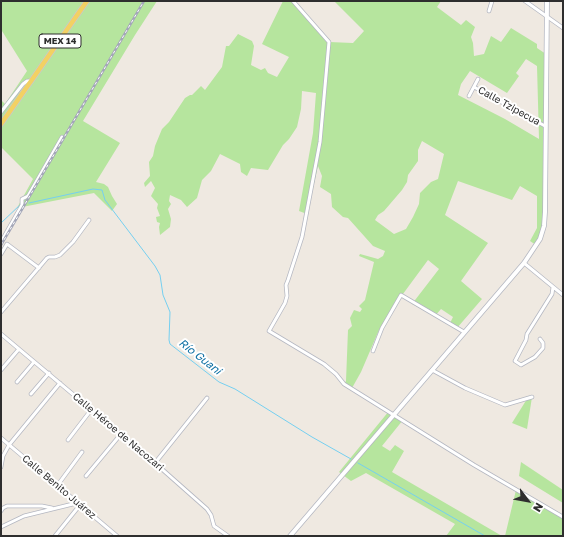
<!DOCTYPE html>
<html>
<head>
<meta charset="utf-8">
<style>
	body { margin:0 }
	#map { position:relative; width:564px; height:537px; overflow:hidden; background:#efe9e1; font-family:"Golos Text",sans-serif }
	canvas { display:block }
	.frame { position:absolute; inset:0; border:2px solid #2e2e2e; pointer-events:none }
	.north { position:absolute; left:508px; top:481px; width:40px; height:40px; -webkit-text-stroke:3px #fff; paint-order:stroke; rotate:122deg; font-size:11px; font-weight:700; line-height:16px; text-align:center; color:#2e2e2e }
	.north::after { content:''; display:block; margin:auto; width:14px; height:18px; background:#2e2e2e; clip-path:polygon(50% 0,100% 100%,50% 72%,0 100%) }
</style>
</head>
<body>
<div id="map">
<canvas width="564" height="537"></canvas>
<div class="frame"></div>
<div class="north">N</div>
</div>
<script>
const context = document.querySelector('canvas').getContext('2d');
context.lineJoin = 'round';
function paint(path, color) { context.fillStyle = color; context.fill(path, 'evenodd'); }
const shape = rows => new Path2D(rows.map(r => 'M' + r).join(''));
function trace(path, color, width, dash) { context.strokeStyle = color; context.lineWidth = width; context.lineCap = dash ? 'butt' : 'round'; context.setLineDash(dash || []); context.stroke(path); }
function write(font, color, halo, rows, align = 'center') {
  context.font = font + ' "Golos Text",sans-serif'; context.lineWidth = 4; context.setLineDash([]); context.textBaseline = 'middle'; context.strokeStyle = halo; context.fillStyle = color; for (const [text, x, y, turn = 0] of rows) {
    context.save(); context.translate(x, y); context.rotate((+turn || 0) * Math.PI / 180); context.textAlign = isNaN(turn) ? turn : align; if (halo) context.strokeText(text, 0, 0); context.fillText(text, 0, 0); context.restore();
  }
}
paint(shape([
	[1,1,157,1,135,35,83,121,120,143,96,182,104,184,108,187,112,196,117,204,112,211,94,193,17,208,33,179,1,147,1,100,5,104,27,71,2,31,1,32],
	[283,1,293,1,329,42,353,43,364,31,334,1,441,1,437,7,461,25,466,20,475,27,471,37,473,43,474,56,484,54,491,36,501,42,511,28,537,44,537,48,546,54,544,226,536,245,530,241,537,228,537,196,520,186,512,200,458,181,445,215,488,243,461,281,482,299,457,328,450,323,453,317,441,309,435,316,412,304,439,269,428,260,400,298,379,330,361,372,352,388,344,384,346,381,348,330,352,326,350,318,354,310,360,312,362,309,359,306,365,300,374,262,359,256,360,254,378,259,383,256,385,251,373,246,348,218,343,217,332,207,331,194,320,187,322,176,318,166,307,214,299,211,313,133,316,93,302,91,301,109,297,127,289,139,283,145,268,170,251,168,247,176,241,172,240,164,220,154,211,171,202,180,197,198,187,207,181,200,170,195,169,201,171,204,168,209,171,219,170,227,160,235,159,227,160,223,157,222,156,217,160,216,157,208,158,204,151,196,155,188,151,181,145,187,144,183,150,176,149,162,153,156,155,146,162,129,169,122,185,98,190,95,192,95,201,86,205,90,222,67,226,46,229,46,238,34,252,41,254,46,251,65,261,70,265,68,268,73,277,77,289,57,262,44],
	[526,59,537,66,539,139,505,119,458,95,461,84,470,71,507,93,519,76,516,73],
	[422,141,444,154,438,179,431,182,420,193,419,204,413,217,406,229,394,234,375,220,378,215,384,211,402,190,407,182,408,175,418,161,418,150],
	[532,397,527,429,512,423,527,399],
	[389,411,403,420,382,446,390,451,395,445,404,451,392,472,502,536,446,536,455,524,366,473,351,481,339,472],
	[521,462,563,490,563,503,519,476],
	[516,490,563,517,563,536,505,536]
]), '#b6e59e');
trace(shape([
	[29,203,93,189,102,190,105,200,155,266,160,275,163,295,170,312,169,340,170,344,219,382,235,389,312,437,351,459],
	[1,223,21,204],
	[358,463,485,536]
]), '#75cff0', 1);
const minor = shape([
	[293,1,329,42,320,142,302,237,288,280,286,285,287,296,285,303,269,331,324,364,336,374,344,384,474,465,563,517],
	[525,1,563,28],
	[489,11,492,1],
	[474,87,545,126],
	[469,96,478,79],
	[1,112,23,84,27,81,31,81],
	[1,242,22,205,22,199,28,196,62,137],
	[1,254,7,244,39,268],
	[524,263,563,295],
	[1,312,47,258,49,257,55,257,60,255,73,242,89,220],
	[1,334,155,463,207,509,211,515,214,526,228,536],
	[540,339,543,343,543,348,535,357,521,365,515,361,526,340,527,334,552,294,553,287],
	[373,351,382,328,401,295,464,332],
	[1,370,19,349],
	[432,370,465,388,505,405,532,397],
	[17,382,34,362],
	[31,394,49,373],
	[1,438,117,536],
	[68,440,91,410],
	[155,463,207,398],
	[1,467,3,456,9,445,60,383],
	[86,476,121,434],
	[57,486,82,452],
	[1,511,3,508,7,506,42,506,52,508],
	[1,527,24,516,77,503],
	[55,536,80,505]
]);
const secondary = shape([
	[290,536,524,263,540,239,544,226,545,212,547,1]
]);
const primary = shape([
	[1,124,87,1]
]);
trace(minor, '#b4b7c1', 4.5);
trace(secondary, '#b4b7c1', 5.5);
trace(primary, '#c9c9c9', 6);
trace(minor, '#fff', 3);
trace(secondary, '#fff', 4);
trace(primary, '#f2d163', 4.5);
const rail = shape([
	[1,245,144,1]
]);
trace(rail, '#a3a6b8', 2.5);
trace(rail, '#fff', 1, [3]);
for (const [x, y, w] of [
	[60,41,42]
]) { const box = new Path2D(); box.roundRect(x - w / 2, y - 7, w, 14, 3); context.fillStyle = '#fff'; context.fill(box); trace(box, '#2e2e2e', 1); }
write('bold 9px', '#2e2e2e', null, [
	["MEX 14",60,41]
]);
write('10px', '#2e2e2e', '#fff', [
	["Calle Tzipecua",509,106,29],
	["Calle Héroe de Nacozari",118,432,40],
	["Calle Benito Juárez",59,487,40]
]);
write('italic 11px', '#0d6fa3', '#fff', [
	["Río Guani",200,357,38]
]);
</script>
</body>
</html>
